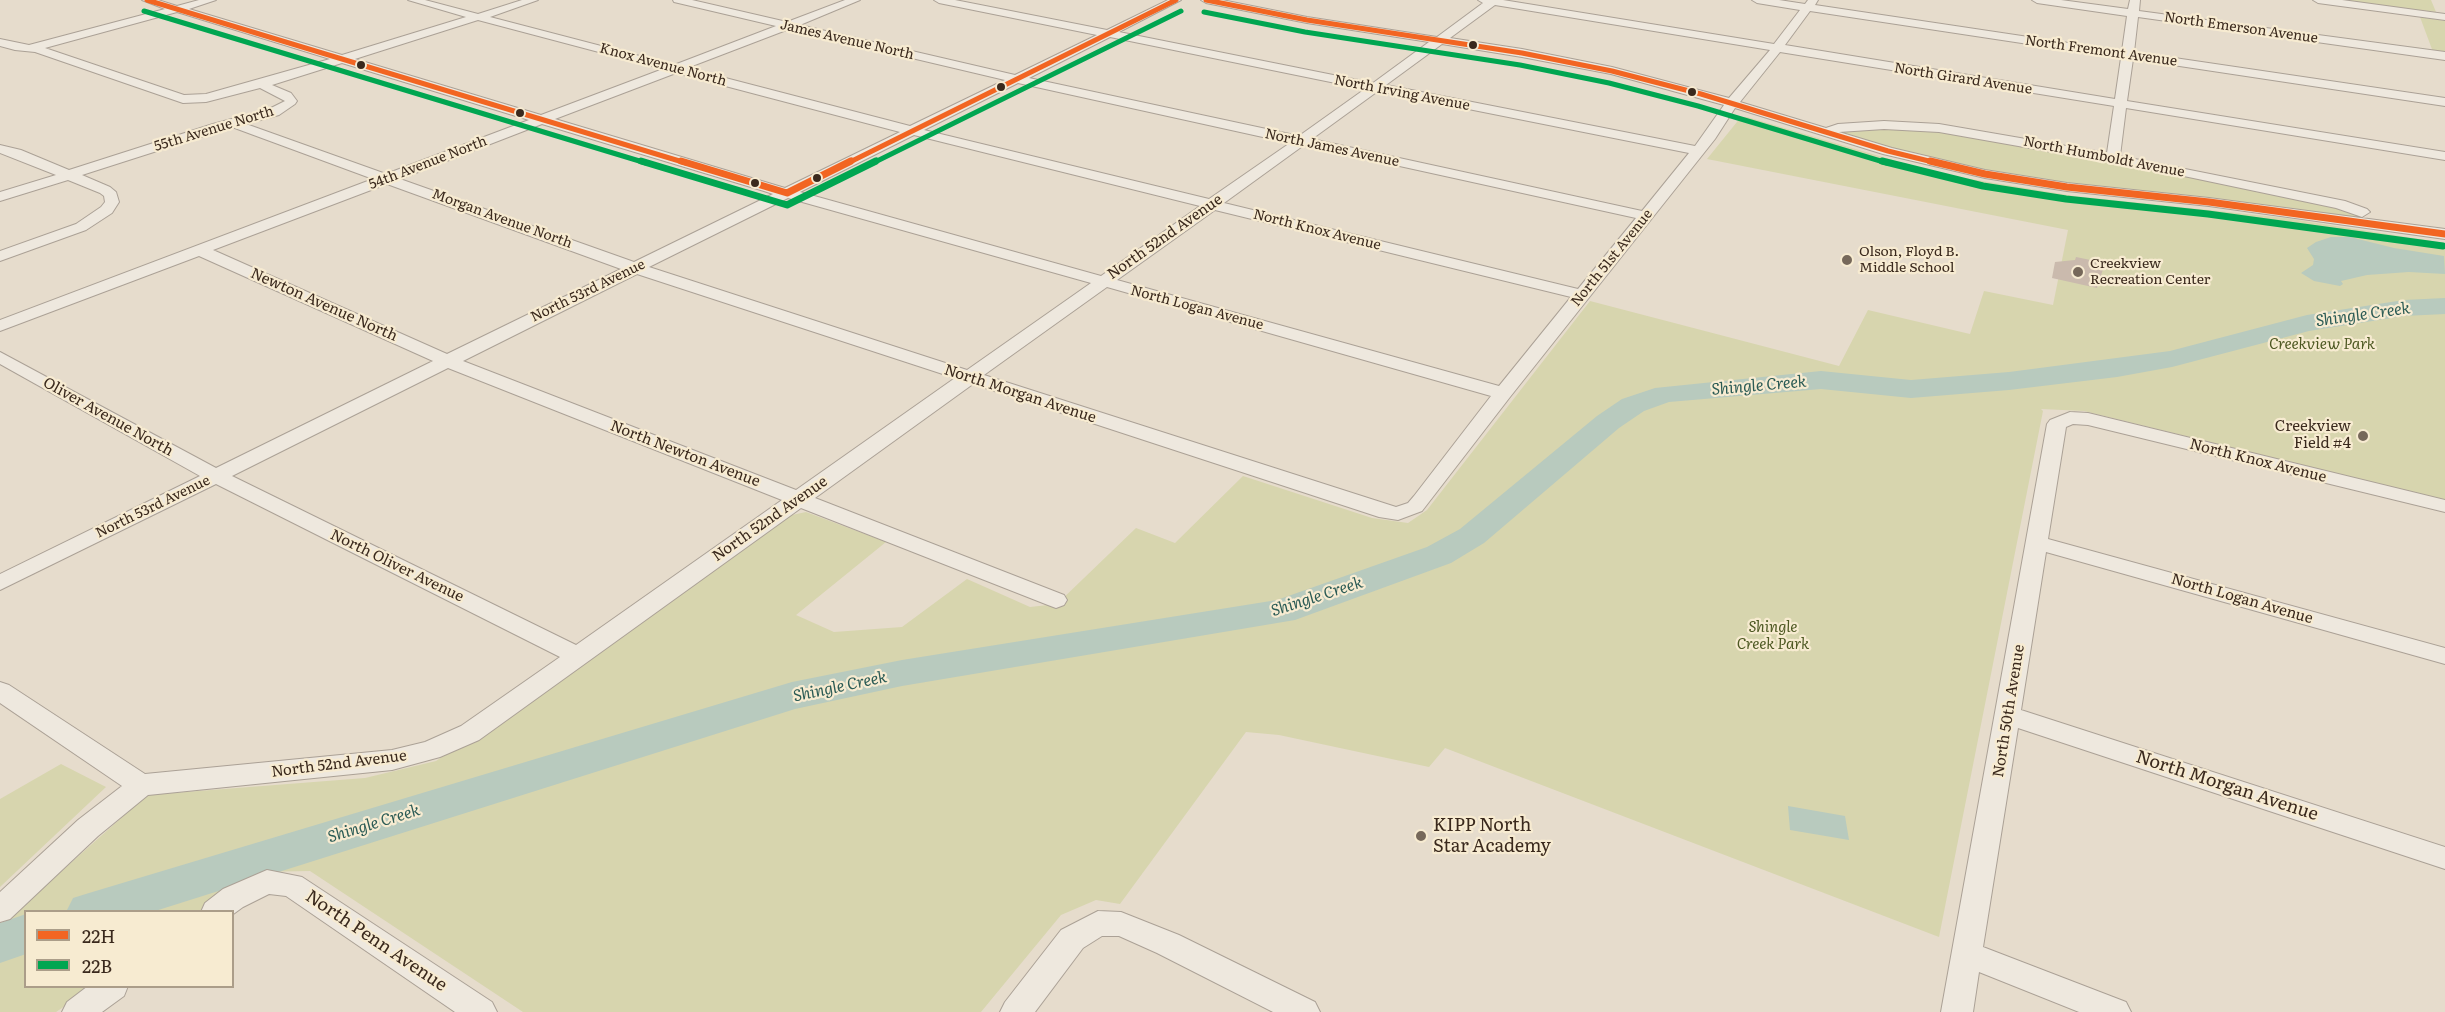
<!DOCTYPE html>
<html>
<head>
<meta charset="utf-8">
<style>
	body { margin:0 }
	#map { position:relative; width:2445px; height:1012px; overflow:hidden; background:#e6dccc; font-family:Literata,serif }
	canvas { display:block }
	.legend { position:absolute; left:24px; top:910px; width:210px; height:78px; box-sizing:border-box; background:#f7ebd1; border:2px solid #ab9d89; margin:0; padding:8px 10px; list-style:none; font-size:18px; color:#3a291d }
	.legend li { display:flex; align-items:center; gap:12px; height:30px }
	.legend b { width:30px; border:2px solid #ab9d89 }
</style>
</head>
<body>
<div id="map">
<canvas width="2445" height="1012"></canvas>
<ul class="legend">
<li><b style="height:8px;background:#f26522"></b>22H</li>
<li><b style="height:8px;background:#00a651"></b>22B</li>
</ul>
</div>
<script>
const context = document.querySelector('canvas').getContext('2d');
context.lineJoin = 'round';
function paint(path, color) { context.fillStyle = color; context.fill(path, 'evenodd'); }
const shape = rows => new Path2D(rows.map(r => 'M' + r).join(''));
function trace(path, color, width, dash) { context.strokeStyle = color; context.lineWidth = width; context.lineCap = dash ? 'butt' : 'round'; context.setLineDash(dash || []); context.stroke(path); }
function write(font, color, halo, rows, align = 'center') {
  context.font = font + ' Literata,serif'; context.lineWidth = 4.5; context.setLineDash([]); context.textBaseline = 'middle'; context.strokeStyle = halo; context.fillStyle = color; for (const [text, x, y, turn = 0] of rows) {
    context.save(); context.translate(x, y); context.rotate((+turn || 0) * Math.PI / 180); context.textAlign = isNaN(turn) ? turn : align; if (halo) context.strokeText(text, 0, 0); context.fillText(text, 0, 0); context.restore();
  }
}
paint(shape([
	[2340,0,2431,0,2436,12,2418,10],
	[2420,17,2445,21,2445,53,2433,52],
	[1741,117,1747,117,1913,166,1964,178,2074,196,2285,218,2445,243,2445,500,2084,411,2041,409,2043,411,1939,937,1445,748,1429,767,1279,735,1246,732,1120,904,1096,900,1061,915,981,1012,523,1012,310,871,258,872,202,911,26,912,26,986,93,987,56,1012,0,1012,0,930,37,893,147,795,365,778,436,761,792,515,806,512,886,542,796,615,834,632,902,627,967,579,1030,607,1057,604,1136,528,1175,543,1243,476,1372,518,1408,523,1427,510,1590,301,1839,366,1868,310,1970,334,1984,291,2053,305,2068,230,1707,159],
	[1885,126,1931,130,2060,150,2347,209,2360,218,2219,200,2061,184,1993,174,1840,135,1842,131],
	[61,764,106,787,0,887,0,799]
]), '#d7d5ae');
paint(shape([
	[2331,237,2350,237,2394,248,2444,256,2445,274,2409,272,2367,275,2341,281,2343,284,2340,286,2314,281,2301,273,2313,265,2314,259,2307,248,2316,242],
	[1788,806,1845,816,1849,840,1790,830]
]), '#b8cabe');
paint(shape([
	[2445,298,2445,314,2404,316,2309,331,2172,367,2117,377,2009,390,1911,398,1821,389,1669,402,1644,411,1619,428,1484,543,1451,563,1295,620,902,686,795,709,152,912,66,912,73,898,89,893,792,682,902,660,1277,600,1427,547,1460,529,1597,416,1622,399,1655,388,1821,371,1911,380,2009,372,2170,351,2307,315,2404,300,2445,298],
	[26,914,26,954,0,963,0,923,26,914]
]), '#b8cabe');
paint(shape([
	[2076,257,2105,263,2097,288,2052,278,2055,262,2075,260]
]), '#cabaad');
const minor = shape([
	[142,0,158,0,177,6,199,0,216,0,189,9,342,55,466,17,408,0,425,0,478,14,522,0,538,0,490,17,674,65,776,26,674,2,673,0,692,0,787,22,845,0,860,0,800,25,1015,75,1097,35,939,3,934,0,955,0,1107,30,1168,0,1181,0,1119,32,1373,83,1429,42,1307,23,1206,3,1201,0,1222,0,1307,17,1437,37,1483,3,1478,0,1503,0,1774,44,1800,10,1757,3,1752,0,1779,0,1805,4,1808,0,1818,0,1815,5,2122,51,2127,16,2037,3,2032,0,2061,0,2128,9,2130,0,2140,0,2139,11,2445,52,2445,60,2138,17,2134,52,2445,98,2445,106,2133,59,2127,101,2445,152,2445,160,2126,108,2120,156,2345,201,2367,209,2370,212,2362,217,2336,208,2160,171,1939,132,1884,129,1839,132,1892,148,1985,170,2067,183,2209,198,2445,229,2445,239,2209,206,2067,191,1985,178,1883,154,1735,108,1715,139,1510,397,1422,511,1398,520,1379,517,973,384,815,498,1064,595,1067,600,1064,605,1056,608,1048,605,801,508,479,740,440,757,392,770,148,795,98,836,10,919,0,922,0,892,78,820,122,786,0,703,0,682,9,685,145,774,392,750,425,742,461,726,560,657,216,484,0,590,0,574,200,476,0,364,0,352,216,468,433,361,199,256,0,331,0,320,373,179,232,127,82,175,110,187,116,192,119,202,112,213,86,230,0,261,0,251,76,224,101,207,105,202,104,196,100,193,68,180,0,201,0,192,56,175,0,153,0,145,21,150,69,170,213,124,269,109,285,101,260,88,206,102,183,103,35,52,15,50,0,46,0,39,29,45,165,9,142,0],
	[1495,5,1770,50,1729,98,1612,67,1522,49,1450,38,1495,5],
	[1810,11,2121,58,2115,99,1785,45,1810,11],
	[177,12,330,59,206,94,184,95,45,48,177,12],
	[478,20,663,69,541,115,355,59,478,20],
	[789,29,1005,80,910,126,687,68,789,29],
	[1110,37,1365,89,1299,136,1029,78,1110,37],
	[1442,44,1522,57,1611,74,1724,105,1695,146,1386,85,1442,44],
	[1780,52,2114,106,2107,153,1939,124,1884,121,1838,124,1826,128,1740,102,1780,52],
	[342,63,529,120,386,174,246,124,279,115,295,104,297,101,291,93,272,85,342,63],
	[676,73,900,132,785,188,555,119,676,73],
	[1018,83,1290,143,1209,199,924,130,1018,83],
	[1378,91,1689,153,1642,211,1312,139,1378,91],
	[542,124,764,191,773,194,634,262,400,179,542,124],
	[914,135,1200,206,1101,276,800,192,914,135],
	[1304,145,1636,218,1578,289,1224,203,1304,145],
	[387,184,621,269,447,354,213,250,387,184],
	[788,198,1091,283,967,370,649,267,788,198],
	[1215,210,1571,297,1499,386,1117,280,1215,210],
	[637,274,955,378,796,490,463,361,637,274],
	[1107,287,1491,396,1414,496,1408,503,1396,507,984,375,1107,287],
	[448,368,782,500,576,645,232,476,448,368],
	[2313,0,2342,0,2445,14,2445,20,2318,3,2313,0],
	[2070,412,2088,413,2445,500,2445,512,2088,425,2073,424,2066,427,2048,539,2445,648,2445,664,2046,552,2021,710,2445,847,2445,869,2018,728,1983,947,2126,1002,2131,1012,2079,1012,1979,972,1973,1012,1941,1012,2047,424,2050,420,2070,412],
	[267,870,302,877,492,1002,497,1012,455,1012,286,896,269,894,243,907,232,915,232,912,201,912,205,903,223,889,267,870],
	[1098,911,1121,912,1179,935,1315,1002,1320,1012,1273,1012,1157,953,1119,936,1102,936,1083,948,1035,1012,1000,1012,1005,1002,1061,930,1098,911],
	[88,986,128,986,124,996,102,1012,62,1012,67,1002,88,986]
]);
trace(minor, '#aba196', 2);
paint(minor, '#eee8de');
trace(shape([
	[147,0,686,163],
	[1206,0,1307,20,1522,53,1612,71,1701,94,1888,151,1937,163],
	[848,163,1176,0]
]), '#f26522', 5);
trace(shape([
	[681,161,787,193,851,161],
	[1930,161,1985,174,2067,187,2209,202,2445,234]
]), '#f26522', 7);
trace(shape([
	[144,11,646,163],
	[1204,12,1305,32,1520,65,1609,83,1698,106,1887,163],
	[873,163,1181,11]
]), '#00a651', 5);
trace(shape([
	[641,161,787,205,876,161],
	[1882,161,1983,186,2066,199,2208,214,2443,246]
]), '#00a651', 7);
for (const [x, y, r, color] of [
	[1473,45,5,"#3a291d"],
	[361,65,5,"#3a291d"],
	[1001,87,5,"#3a291d"],
	[1692,92,5,"#3a291d"],
	[520,113,5,"#3a291d"],
	[817,178,5,"#3a291d"],
	[755,183,5,"#3a291d"],
	[1847,260,6,"#76685a"],
	[2078,272,6,"#76685a"],
	[2363,436,6,"#76685a"],
	[1421,836,6,"#76685a"]
]) { const dot = new Path2D(); dot.arc(x, y, r, 0, 2 * Math.PI); context.fillStyle = color; context.fill(dot); trace(dot, '#f7ebd1', 2); }
write('14px', '#3a291d', '#f7ebd1', [
	["North Emerson Avenue",2241,28,8],
	["James Avenue North",847,40,13],
	["North Fremont Avenue",2101,51,8],
	["Knox Avenue North",663,65,15],
	["North Girard Avenue",1963,79,9],
	["North Irving Avenue",1402,93,11],
	["55th Avenue North",214,129,-17],
	["North James Avenue",1332,148,12],
	["North Humboldt Avenue",2104,157,11],
	["54th Avenue North",428,163,-21],
	["Morgan Avenue North",502,219,20],
	["North Knox Avenue",1317,230,14],
	["North 51st Avenue",1612,258,-51],
	["North 53rd Avenue",588,291,-26],
	["North Logan Avenue",1197,308,15],
	["North 53rd Avenue",153,507,-26]
]);
write('14px', '#3a291d', '#f7ebd1', [
	["Olson, Floyd B.",1859,252],
	["Middle School",1859,268],
	["Creekview",2090,264],
	["Recreation Center",2090,280]
], 'left');
write('15px', '#3a291d', '#f7ebd1', [
	["North 52nd Avenue",1165,237,-35],
	["Newton Avenue North",324,305,24],
	["North Morgan Avenue",1020,394,18],
	["Oliver Avenue North",108,417,29],
	["North Newton Avenue",685,454,21],
	["North Knox Avenue",2258,461,14],
	["North 52nd Avenue",770,519,-35],
	["North Oliver Avenue",397,566,26],
	["North Logan Avenue",2242,599,16],
	["North 50th Avenue",2009,711,-81],
	["North 52nd Avenue",339,764,-7]
]);
write('italic 15px', '#4d5822', '#f7ebd1', [
	["Creekview Park",2322,345],
	["Shingle",1773,628],
	["Creek Park",1773,645]
]);
write('15px', '#3a291d', '#f7ebd1', [
	["Creekview",2351,427],
	["Field #4",2351,444]
], 'right');
write('italic 16px', '#2b5b55', '#f7ebd1', [
	["Shingle Creek",2363,315,-8],
	["Shingle Creek",1759,386,-5],
	["Shingle Creek",1317,597,-18],
	["Shingle Creek",840,687,-12],
	["Shingle Creek",374,824,-17]
]);
write('18px', '#3a291d', '#f7ebd1', [
	["North Morgan Avenue",2227,786,18],
	["North Penn Avenue",376,941,34]
]);
write('18px', '#3a291d', '#f7ebd1', [
	["KIPP North",1433,826],
	["Star Academy",1433,847]
], 'left');
</script>
</body>
</html>
